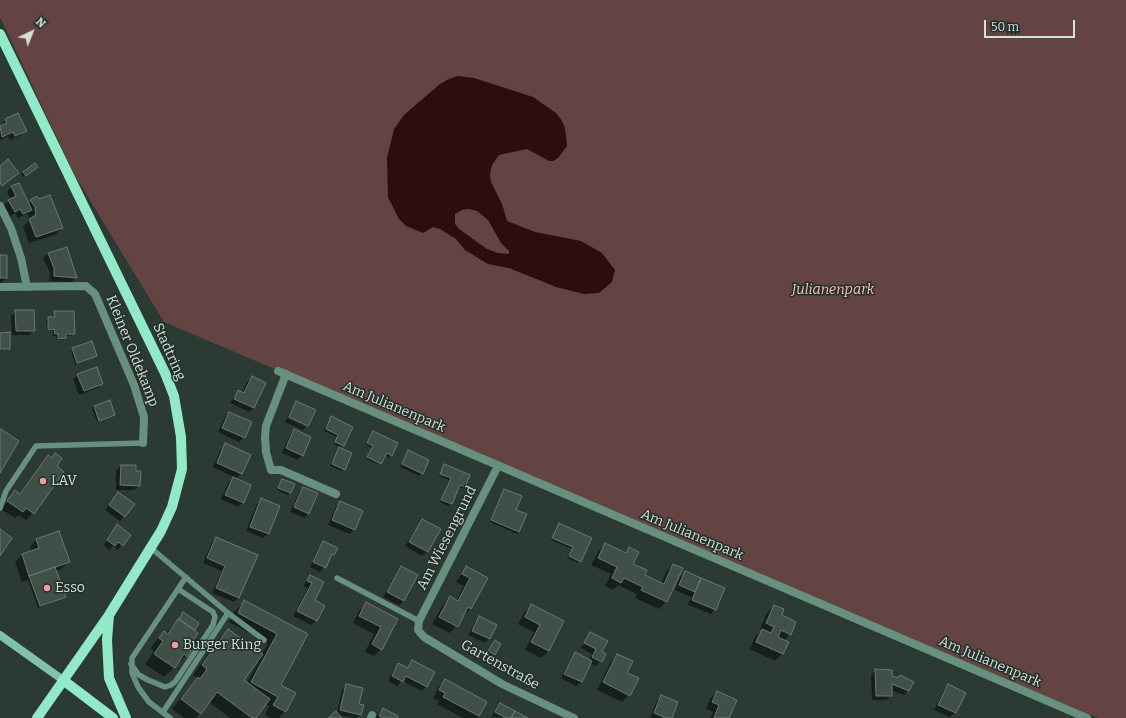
<!DOCTYPE html>
<html>
<head>
<meta charset="utf-8">
<style>
	body { margin:0 }
	#map { position:relative; width:1126px; height:718px; overflow:hidden; background:#2c3a34; font-family:Bitter,serif }
	canvas { display:block }
	.north { position:absolute; left:12px; top:12px; width:40px; height:40px; -webkit-text-stroke:3px #22302a; paint-order:stroke; rotate:43deg; font-size:11px; font-weight:700; line-height:16px; text-align:center; color:#d7dfdb }
	.north::after { content:''; display:block; margin:auto; width:14px; height:18px; background:#d7dfdb; clip-path:polygon(50% 0,100% 100%,50% 72%,0 100%) }
	.scale { position:absolute; left:984px; top:20px; width:91px; height:18px; box-sizing:border-box; border:2px solid #d7dfdb; border-top:0; padding-left:5px; font-size:12px; line-height:14px; white-space:nowrap; color:#d7dfdb; -webkit-text-stroke:3px #22302a; paint-order:stroke }
</style>
</head>
<body>
<div id="map">
<canvas width="1126" height="718"></canvas>
<div class="north">N</div>
<div class="scale">50 m</div>
</div>
<script>
const context = document.querySelector('canvas').getContext('2d');
context.lineJoin = 'round';
function paint(path, color) { context.fillStyle = color; context.fill(path, 'evenodd'); }
const shape = rows => new Path2D(rows.map(r => 'M' + r).join(''));
function trace(path, color, width, dash) { context.strokeStyle = color; context.lineWidth = width; context.lineCap = dash ? 'butt' : 'round'; context.setLineDash(dash || []); context.stroke(path); }
function write(font, color, halo, rows, align = 'center') {
  context.font = font + ' Bitter,serif'; context.lineWidth = 3; context.setLineDash([]); context.textBaseline = 'middle'; context.strokeStyle = halo; context.fillStyle = color; for (const [text, x, y, turn = 0] of rows) {
    context.save(); context.translate(x, y); context.rotate((+turn || 0) * Math.PI / 180); context.textAlign = isNaN(turn) ? turn : align; if (halo) context.strokeText(text, 0, 0); context.fillText(text, 0, 0); context.restore();
  }
}
paint(shape([
	[0,0,1126,0,1126,718,1098,718,164,322,74,174,0,17]
]), '#644343');
paint(shape([
	[458,76,474,78,533,97,556,113,562,121,565,128,567,146,558,158,553,161,549,161,527,149,499,155,492,165,490,174,491,182,502,204,507,221,535,232,581,241,602,253,615,270,612,282,599,293,584,294,556,287,509,268,488,264,465,250,456,239,440,229,433,227,423,233,406,226,399,219,388,197,387,158,394,129,404,115,440,84,449,79],
	[469,209,477,211,488,220,501,243,509,251,509,254,498,253,487,249,459,229,455,224,455,214,462,210]
]), '#2e0d10');
paint(shape([
	[6,120,26,131,21,135,10,140,8,136,0,140,0,127],
	[35,164,34,168,23,177,21,174],
	[12,187,28,203,37,197,62,228,55,235,29,243,23,227,29,221,28,215,27,214,18,218,15,213,10,216,4,205,11,200,7,192],
	[67,248,76,277,72,282,49,281,50,273,43,258,48,254],
	[0,256,6,278,1,283,0,283],
	[16,311,34,330,29,335,12,335,11,316],
	[55,312,74,333,72,335,65,336,63,340,57,340,56,336,53,336,53,331,47,331,46,320,53,318],
	[0,334,9,348,7,350,0,350],
	[73,349,96,356,75,364,71,351],
	[78,375,102,383,98,388,79,395,73,379],
	[252,377,254,408,249,412,230,403,238,391,242,393,247,382],
	[296,402,314,411,307,426,288,416],
	[94,406,114,415,97,422,92,408],
	[229,413,244,437,239,442,218,432,225,417],
	[287,418,306,427,303,430,285,422],
	[330,420,352,427,340,449,344,469,342,471,330,466,340,447,334,444,337,437,324,431],
	[294,430,302,455,298,460,282,453,290,435],
	[373,432,397,444,391,456,389,458,385,455,379,465,366,459,371,448,366,445],
	[226,445,241,474,235,479,243,502,238,507,221,499,228,483,234,477,213,467,221,449],
	[409,451,428,460,420,476,400,467],
	[55,454,33,513,26,520,19,515,15,518,1,509,15,492,19,494,41,464,48,457,51,458],
	[444,465,464,486,462,488,458,487,449,506,440,502,449,480,439,476],
	[121,466,135,472,139,486,134,490,116,490,116,470],
	[281,482,293,485,288,495,277,490],
	[303,488,309,513,304,518,290,512,299,493],
	[505,490,515,510,519,532,517,534,490,522],
	[118,494,133,505,120,521,105,510],
	[262,500,279,507,268,534,263,538,246,531,257,504],
	[340,503,354,529,350,534,328,525,336,507],
	[422,520,439,530,427,552,422,556,405,546],
	[559,525,590,539,578,563,567,558,572,549,551,540],
	[117,526,122,545,118,550,113,546,109,550,104,545],
	[216,538,257,556,239,598,234,602,212,593,222,571,203,563,212,542],
	[37,539,69,562,61,569,56,571,65,597,38,608,28,580,22,582,15,562,22,555,31,552,30,547],
	[324,542,333,554,320,572,310,567,319,547],
	[605,544,624,554,629,548,632,564,644,576,661,584,666,572,673,565,681,569,666,602,659,609,635,598,637,594,618,585,613,590,605,586,611,574,591,565,598,552],
	[401,567,404,601,399,605,383,597,397,572],
	[466,568,486,578,471,608,450,633,432,624,443,605,450,597,456,601,464,586,456,582],
	[685,573,724,589,715,609,711,614,688,605,691,597,675,590,680,577],
	[310,576,323,583,314,601,324,606,316,621,311,625,293,616,308,588,303,586],
	[245,601,307,634,280,686,285,711,279,718,270,718,265,715,269,706,265,704,255,718,230,718,209,702,196,718,184,718,172,709,197,678,193,675,219,639,228,630,262,654,268,643,229,622,235,611],
	[261,657,247,683,242,680],
	[366,604,397,619,381,649,374,656,365,652,374,634,353,623,359,611],
	[531,606,563,621,548,651,541,658,525,650,534,632,518,624,524,613],
	[775,606,790,634,783,641,782,654,775,661,750,649,755,637,761,631,759,631,767,613],
	[182,616,198,624,193,631,186,649,186,656,164,677,145,664,154,651,151,648,155,642,164,633,166,633],
	[479,618,496,625,489,639,485,643,468,635,475,622],
	[591,633,601,652,605,654,596,666,590,663,581,682,576,686,561,678,571,658,575,653,589,660,592,654,581,648],
	[495,641,494,654,492,656,487,653],
	[617,655,626,673,629,695,622,702,597,690,610,663],
	[413,662,427,686,422,691,402,681,397,686,388,681,394,669,398,664,407,669],
	[876,670,891,677,908,690,904,695,891,690,891,696,886,700,872,700,871,675],
	[445,681,479,716,476,718,463,718,437,704,439,701,433,698,438,688],
	[346,685,358,705,361,714,357,718,338,715,341,718,330,718,337,712,342,690],
	[948,686,964,693,955,713,950,717,934,710,944,690],
	[717,692,728,718,710,718,713,712,706,709,710,699],
	[661,696,671,718,650,718,657,701],
	[500,704,526,718,491,717],
	[383,709,396,718,375,718]
]), '#0007');
const building = shape([
	[18,113,27,131,15,136,13,132,2,137,0,126,7,123,5,119,18,113],
	[8,159,19,173,2,186,0,183,0,166,8,159],
	[35,163,38,167,26,176,23,172,35,163],
	[19,183,32,210,23,214,20,209,15,212,8,200,16,196,11,186,19,183],
	[50,195,63,228,36,237,29,219,36,215,35,207,30,200,37,196,39,199,50,195],
	[67,247,77,278,54,276,54,268,48,253,67,247],
	[0,255,7,255,7,278,0,278,0,255],
	[15,310,34,310,35,331,16,331,15,310],
	[54,311,74,311,75,334,66,334,66,338,58,339,58,334,55,334,54,329,48,330,48,317,55,317,54,311],
	[10,332,10,349,0,349,0,333,10,332],
	[92,341,97,356,77,363,72,348,92,341],
	[97,367,103,384,84,391,77,374,97,367],
	[252,376,266,383,254,408,234,399,238,390,244,393,252,376],
	[110,400,115,415,99,421,94,406,110,400],
	[296,401,316,410,308,426,289,417,296,401],
	[229,412,252,422,245,438,222,428,229,412],
	[331,416,353,427,344,446,335,442,338,435,326,429,331,416],
	[1,429,19,441,0,473,0,431,1,429],
	[294,429,311,437,303,456,286,448,294,429],
	[373,431,398,443,392,456,387,453,381,464,367,457,373,446,367,443,373,431],
	[225,443,251,455,242,474,217,463,225,443],
	[339,447,352,453,345,470,332,464,339,447],
	[408,450,429,460,423,474,402,464,408,450],
	[55,453,62,458,57,466,64,472,34,514,26,508,23,512,7,501,15,490,20,494,48,455,52,458,55,453],
	[444,464,470,475,465,487,460,485,452,504,441,500,451,478,440,474,444,464],
	[121,465,136,465,136,471,141,471,140,486,120,485,121,465],
	[233,477,251,485,244,503,225,495,233,477],
	[282,479,295,484,291,493,278,488,282,479],
	[303,487,318,493,309,514,294,507,303,487],
	[504,489,522,496,516,510,527,514,519,532,491,520,504,489],
	[118,492,135,504,125,517,109,505,118,492],
	[261,498,280,506,269,534,250,527,261,498],
	[340,501,363,511,355,530,332,520,340,501],
	[422,519,441,529,428,552,409,542,422,519],
	[559,523,592,538,581,562,569,556,573,547,552,538,559,523],
	[117,524,131,535,123,546,118,542,115,546,107,540,117,524],
	[0,529,12,538,0,556,0,529],
	[59,531,70,562,29,576,22,554,39,548,36,539,59,531],
	[216,537,258,555,239,598,216,588,225,566,207,558,216,537],
	[323,541,338,548,334,555,332,554,326,568,313,562,323,541],
	[605,543,626,553,629,547,639,552,633,564,647,570,645,575,664,584,673,564,683,568,667,602,641,590,643,587,624,578,621,583,612,578,617,567,598,558,605,543],
	[401,566,418,575,404,601,387,592,401,566],
	[466,566,488,578,471,609,468,607,458,627,439,617,450,596,458,601,470,578,462,574,466,566],
	[55,567,66,597,40,606,29,576,55,567],
	[685,571,701,578,695,592,679,585,685,571],
	[310,575,324,582,315,600,325,606,317,621,297,611,312,583,307,581,310,575],
	[701,578,725,588,716,610,692,600,701,578],
	[244,600,308,634,281,685,296,693,286,712,273,705,278,697,251,682,277,634,238,613,244,600],
	[366,602,398,619,382,650,372,644,381,627,359,616,366,602],
	[531,604,564,621,549,651,531,642,540,625,525,617,531,604],
	[774,605,784,609,782,615,796,622,791,635,781,630,778,637,789,642,783,654,756,642,762,629,771,633,774,627,766,623,774,605],
	[183,612,199,623,195,630,179,619,183,612],
	[479,616,497,625,490,639,472,631,479,616],
	[178,619,198,633,188,649,191,651,187,657,184,654,175,668,154,654,163,641,159,638,164,631,168,634,178,619],
	[228,629,263,654,244,680,270,699,256,718,252,718,217,692,201,714,181,699,198,677,200,679,207,669,202,665,228,629],
	[590,632,608,641,602,651,606,654,602,662,592,657,596,649,584,643,590,632],
	[495,640,501,644,495,655,488,651,495,640],
	[575,652,592,661,582,682,564,674,575,652],
	[617,654,633,661,627,673,639,678,630,696,603,682,617,654],
	[412,660,435,672,427,687,406,676,403,682,392,676,398,663,408,668,412,660],
	[875,669,892,670,892,676,898,678,900,675,914,682,909,691,892,684,892,696,876,696,875,669],
	[445,679,487,702,479,716,443,697,445,693,439,690,445,679],
	[346,684,363,688,359,704,364,705,361,715,340,710,346,684],
	[948,684,966,693,956,713,938,705,948,684],
	[717,691,737,700,729,718,714,718,719,705,712,702,717,691],
	[661,695,678,702,672,718,666,718,654,713,661,695],
	[500,703,515,711,511,718,506,718,495,712,500,703],
	[383,708,398,716,397,718,383,718,379,716,383,708],
	[336,711,342,718,328,718,336,711],
	[515,711,528,718,511,718,515,711]
]);
paint(building, '#414f49');
trace(building, '#697972', 1);
trace(shape([
	[0,508,6,491,36,446,143,443],
	[151,548,228,613],
	[337,578,419,621],
	[131,664,139,675,148,680,165,687,171,685,175,682,213,625,215,617,213,612,178,589],
	[163,712,228,613,264,640],
	[170,718,149,702,138,687,132,673,132,658,186,577]
]), '#67907f', 5.5);
trace(shape([
	[0,206,11,228,21,258,27,287],
	[0,287,86,286,95,294,134,385,144,417,143,443],
	[278,371,1087,718],
	[286,374,266,426,265,437,266,452,271,470,281,470,336,494],
	[498,466,419,621,418,630,424,637,502,684,574,718],
	[371,718,372,715]
]), '#67907f', 8);
trace(shape([
	[0,635,63,680]
]), '#80c2a8', 8);
trace(shape([
	[0,34,165,373,174,396,181,437,182,469,172,507,161,531,109,615,37,718],
	[109,615,107,640,109,678,126,718],
	[63,680,113,718]
]), '#92e9c8', 10);
for (const [x, y, r, color] of [
	[43,481,4,"#f59b9d"],
	[47,588,4,"#f59b9d"],
	[175,645,4,"#f59b9d"]
]) { const dot = new Path2D(); dot.arc(x, y, r, 0, 2 * Math.PI); context.fillStyle = color; context.fill(dot); trace(dot, '#22302a', 1.5); }
write('italic 14px', '#fbc1c1', '#22302a', [
	["Julianenpark",833,290]
]);
write('14px', '#d7dfdb', '#22302a', [
	["Kleiner Oldekamp",132,351,68],
	["Stadtring",169,352,66],
	["Am Julianenpark",394,407,23],
	["Am Julianenpark",692,535,23],
	["Am Wiesengrund",447,538,-63],
	["Am Julianenpark",990,662,23],
	["Gartenstraße",500,665,29]
]);
write('14px', '#d7dfdb', '#22302a', [
	["LAV",51,481],
	["Esso",55,588],
	["Burger King",183,645]
], 'left');
</script>
</body>
</html>
